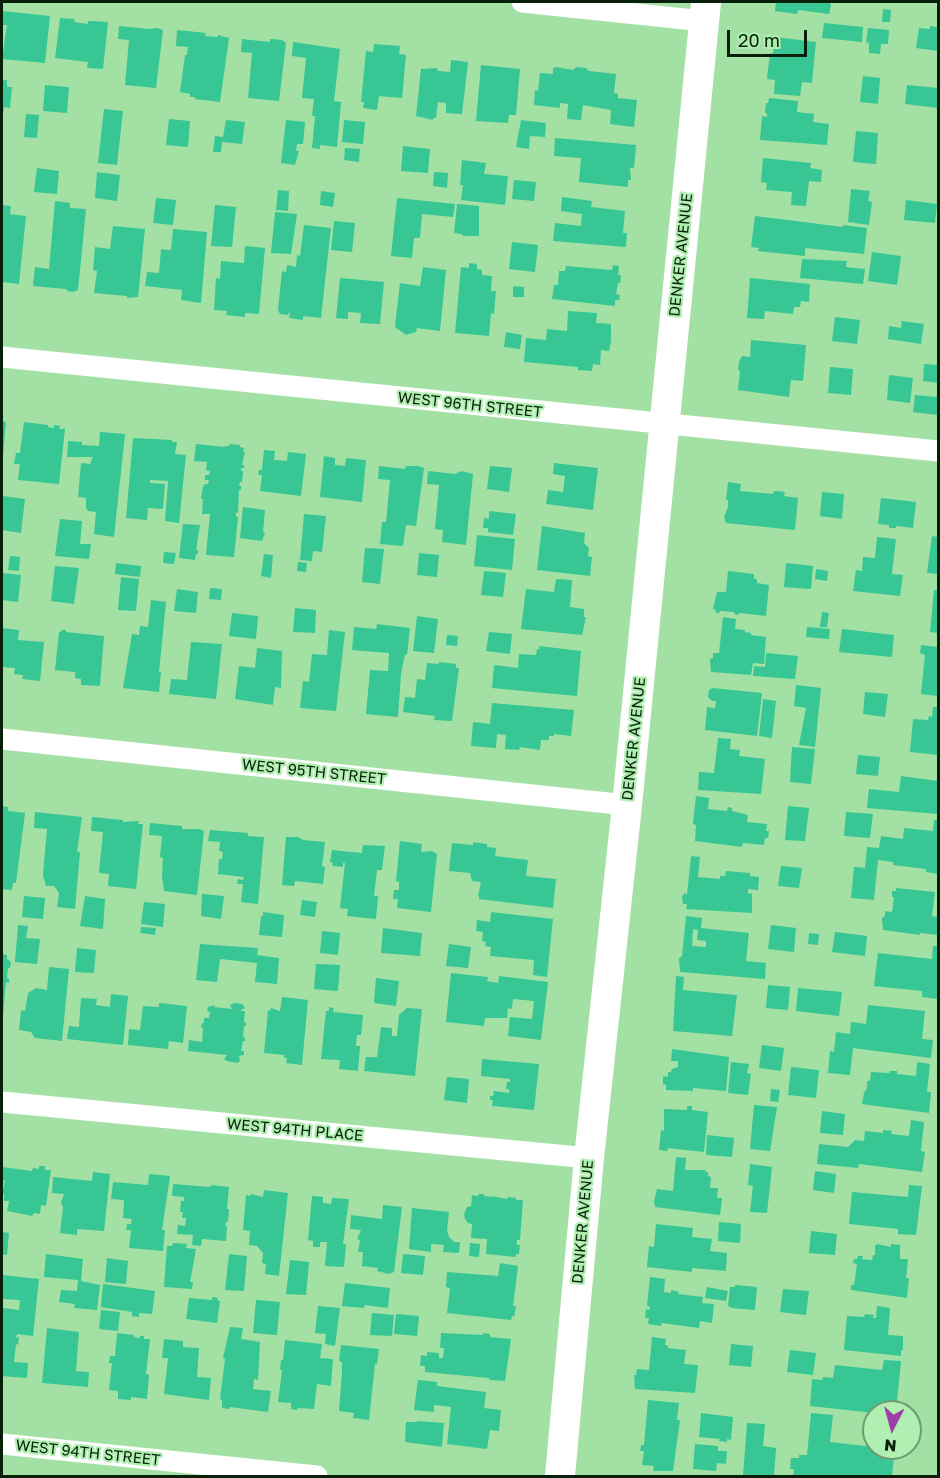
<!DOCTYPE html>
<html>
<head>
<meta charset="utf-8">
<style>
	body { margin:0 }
	#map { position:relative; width:940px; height:1478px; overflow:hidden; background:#a3e0a4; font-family:"Golos Text",sans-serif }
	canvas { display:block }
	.frame { position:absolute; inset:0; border:3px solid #082009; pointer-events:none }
	.north { position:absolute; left:862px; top:1400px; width:60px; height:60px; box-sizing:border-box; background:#b0eeb1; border:2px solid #6d9c6e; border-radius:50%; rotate:186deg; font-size:16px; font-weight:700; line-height:24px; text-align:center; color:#082009 }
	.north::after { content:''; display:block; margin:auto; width:21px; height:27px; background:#9f3ea6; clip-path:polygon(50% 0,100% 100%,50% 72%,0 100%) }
	.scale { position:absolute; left:727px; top:30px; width:80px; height:27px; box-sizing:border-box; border:3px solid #082009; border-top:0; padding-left:8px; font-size:18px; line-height:21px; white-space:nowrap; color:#082009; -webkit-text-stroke:4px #b0eeb1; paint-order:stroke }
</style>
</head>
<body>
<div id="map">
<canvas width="940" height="1478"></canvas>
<div class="frame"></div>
<div class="north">N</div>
<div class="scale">20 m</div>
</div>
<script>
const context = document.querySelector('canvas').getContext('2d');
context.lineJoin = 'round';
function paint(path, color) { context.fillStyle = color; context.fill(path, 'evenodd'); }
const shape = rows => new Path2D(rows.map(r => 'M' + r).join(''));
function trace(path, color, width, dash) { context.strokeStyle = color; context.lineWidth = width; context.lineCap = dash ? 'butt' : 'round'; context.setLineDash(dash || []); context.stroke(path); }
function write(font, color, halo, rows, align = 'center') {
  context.font = font + ' "Golos Text",sans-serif'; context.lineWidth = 4.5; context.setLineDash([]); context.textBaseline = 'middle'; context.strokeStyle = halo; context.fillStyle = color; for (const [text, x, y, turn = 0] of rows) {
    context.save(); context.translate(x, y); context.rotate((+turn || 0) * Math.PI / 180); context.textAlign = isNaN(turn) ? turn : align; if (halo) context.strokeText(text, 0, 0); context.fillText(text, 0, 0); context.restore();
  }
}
paint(shape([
	[776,2,830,2,830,4,831,5,829,14,798,10,797,14,775,11],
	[883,9,891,10,890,22,882,22],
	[2,11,50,16,45,63,2,59,7,25,2,25],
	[60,18,75,19,74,22,88,24,88,21,92,21,108,22,103,69,87,68,88,62,55,58],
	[824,23,863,27,862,42,822,38],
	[119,26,149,29,157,28,163,30,156,88,125,85,129,40,118,39],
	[930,26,938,27,938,51,916,48,919,28,930,29],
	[868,28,889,30,888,44,881,44,880,54,869,53,869,43,866,42],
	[177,30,206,33,205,36,217,37,218,35,229,38,220,102,195,99,195,97,190,97,190,94,180,92,185,55,187,55,188,47,176,46],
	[775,37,816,42,812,83,802,82,800,96,774,94,775,80,767,79,770,53,773,54],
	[242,39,270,42,270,39,273,39,282,40,286,43,279,101,248,98,252,53,241,52],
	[293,42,340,49,334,101,341,102,337,147,320,145,320,149,312,148,315,116,312,116,314,99,302,98,306,58,292,56],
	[374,44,400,46,399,54,406,55,402,98,379,96,377,110,363,108,364,102,361,102,366,51,373,52],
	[451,60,468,62,462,114,446,113,446,103,438,102,436,118,433,118,433,120,416,116,421,69,437,68,438,71,450,72],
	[481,65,520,69,516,115,509,115,508,123,476,121],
	[556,67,573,70,576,67,586,68,589,71,616,74,614,93,618,94,618,98,637,100,634,127,610,124,611,110,583,105,581,120,567,119,568,104,560,103,560,108,534,105,535,90,538,91,540,73,553,74,553,68],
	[863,76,880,78,878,104,860,102],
	[2,80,7,80,7,87,12,87,10,108,4,107,3,113,2,113],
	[45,85,69,87,67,113,43,111],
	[907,85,938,88,938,108,905,104],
	[769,98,798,101,797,112,814,114,813,122,829,124,827,145,760,140,762,116,767,117,767,113,765,113,766,103,768,103],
	[104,109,123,111,117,165,98,163],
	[26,114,39,115,37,138,24,137],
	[169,119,190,121,188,147,166,145],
	[226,120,245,122,242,144,222,142,221,152,213,152,215,136,223,137],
	[286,120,305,122,303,144,297,144,296,151,299,151,295,165,281,163],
	[344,120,365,122,363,144,342,142],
	[521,120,546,123,545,137,530,136,529,149,516,147],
	[856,131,878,133,876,164,853,162],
	[555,138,636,145,634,168,630,168,631,180,628,180,628,187,579,182,581,158,554,156],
	[403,146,430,149,428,173,401,171],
	[345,148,360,149,359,162,344,160],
	[763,158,811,163,810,168,822,170,821,182,809,181,806,206,791,205,792,192,766,190,767,183,761,182],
	[462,160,486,163,484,174,508,176,505,205,461,200,463,185,460,185],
	[37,168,59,171,57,194,34,192],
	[97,172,120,175,117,201,95,198],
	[434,172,448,173,447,188,433,186],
	[514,180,536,182,534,201,512,199],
	[851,189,870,191,868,201,872,202,869,225,848,222],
	[278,190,289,191,288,211,276,210],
	[321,191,335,193,333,207,320,205],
	[562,197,592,201,591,207,625,211,623,233,627,233,626,247,553,241,555,223,581,226,582,214,561,211],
	[156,198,176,200,173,225,153,223],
	[397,198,455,204,453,217,422,214,420,238,414,238,412,258,391,256],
	[906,200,937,204,935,223,904,220],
	[55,201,70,203,70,208,86,209,78,290,73,292,67,291,66,289,33,286,35,267,49,269],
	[457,204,479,206,479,236,463,236,462,234,454,233],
	[2,205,11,206,10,214,26,216,19,284,2,282],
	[215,205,236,207,232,247,211,246],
	[275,212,297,214,291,254,271,253],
	[755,216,843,227,843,225,867,228,864,254,805,248,805,256,758,251,759,248,751,247],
	[334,221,355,223,352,252,331,250],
	[304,225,331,228,321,318,303,316,303,320,289,318,290,312,287,315,280,314,278,310,282,271,286,272,287,265,296,267,297,255,300,256],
	[113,226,145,229,138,297,127,298,127,296,94,293,97,271,93,270,95,247,110,249],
	[173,229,207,232,201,303,181,300,182,290,145,286,147,272,159,273,161,249,171,250],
	[512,242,538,245,535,272,509,269],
	[245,246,265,248,259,314,245,313,245,317,226,315,227,311,214,310,216,278,220,279,221,261,244,263],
	[872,252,901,256,897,285,868,281],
	[802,259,847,261,846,267,865,269,863,284,800,278],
	[469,263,477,264,477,269,482,270,482,275,492,276,491,291,496,291,494,314,491,313,489,336,455,333,461,267,469,268],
	[613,265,619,266,618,275,621,275,620,283,618,283,616,294,620,295,619,300,615,300,615,306,552,299,554,285,558,285,559,271,565,271,566,266,612,270],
	[423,267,446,270,440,331,417,328,416,332,406,335,395,327,400,283,420,286],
	[340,278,384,282,380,324,360,323,361,313,348,312,348,319,336,318],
	[750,278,810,284,809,302,801,301,800,307,794,307,793,314,765,311,764,319,747,318],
	[513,286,524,287,524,297,513,297],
	[568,311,597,313,596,323,611,324,611,341,609,351,601,350,600,365,593,364,592,371,578,370,578,367,524,362,526,338,546,340,547,329,567,331],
	[835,317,860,320,857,344,832,341],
	[902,321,924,324,921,344,888,339,889,326,901,328],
	[506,332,522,335,520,349,504,347],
	[751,340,806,345,803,381,791,380,789,397,738,390,740,372,738,369,739,362,742,356,750,357],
	[924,364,938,365,938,383,923,381],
	[830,367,853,369,851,395,828,393],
	[889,375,913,378,910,403,887,400],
	[915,395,938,397,938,415,913,412],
	[2,421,6,422,3,455,2,455],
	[24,422,48,425,48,427,54,428,54,425,60,426,59,429,65,429,59,484,18,480,20,464,14,464,16,453,20,453],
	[100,432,125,434,114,537,94,534,96,512,88,511,86,508,86,498,78,497,81,463,90,464,93,457,67,457,68,441,82,442,82,445,99,446],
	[133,438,172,440,172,442,177,442,175,454,186,455,179,523,165,521,168,481,150,480,150,483,165,484,163,509,148,508,147,520,126,518],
	[196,444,225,447,225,446,229,446,230,444,240,445,240,447,244,448,243,451,245,452,242,465,244,465,244,468,241,468,241,471,243,471,242,482,240,482,239,486,241,486,241,490,239,490,238,513,236,512,236,516,238,517,234,557,206,555,210,514,202,514,203,499,201,499,203,486,205,484,208,484,209,480,205,480,205,475,209,475,210,471,206,470,207,462,194,461],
	[264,450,275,451,274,460,287,461,288,452,306,454,301,496,260,491,262,475,258,475,259,470,262,470],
	[324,456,335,458,335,465,345,466,346,458,366,460,362,502,320,497],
	[554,463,598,468,593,510,546,504,548,490,563,492,565,476,553,474],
	[379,466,405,469,406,466,418,466,424,468,416,526,406,525,403,546,380,544,382,522,386,522,390,480,378,479],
	[490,466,512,468,509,492,487,489],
	[428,471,455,474,461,471,473,474,466,545,442,542,443,530,435,529,439,485,427,484],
	[728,482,741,484,740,491,773,494,774,491,785,492,784,496,798,498,795,530,726,523,724,517,728,507,728,500,726,500],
	[822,492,844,494,842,519,820,516],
	[3,496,25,499,21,533,2,530],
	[881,498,916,502,913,528,896,526,896,528,889,528,889,525,878,524],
	[243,507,265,510,263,532,265,533,262,541,240,538],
	[489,511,516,514,513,535,488,532,488,528,483,528,484,518,489,519],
	[304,514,326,516,322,552,313,551,312,561,300,560],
	[60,519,82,521,80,544,91,544,89,559,55,556],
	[183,524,200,525,196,550,198,550,198,554,196,554,195,560,179,558],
	[542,526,585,533,584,543,589,548,588,556,592,557,590,576,537,570],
	[477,535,515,539,512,570,474,566],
	[932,536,938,537,938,574,927,573],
	[877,537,896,539,892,574,903,575,900,596,853,591,856,570,862,571,863,557,875,558],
	[365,548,384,549,380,584,362,582],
	[164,552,176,553,174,564,163,563],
	[419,553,439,555,437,577,417,575],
	[264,554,273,555,271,578,261,576],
	[10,556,20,557,19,571,8,570],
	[298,562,307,563,306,572,297,571],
	[116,563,141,566,140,577,115,574],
	[786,563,813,566,811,589,784,587],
	[55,566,79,568,74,604,51,601],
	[816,569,828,571,827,581,815,579],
	[484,571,506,573,503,597,481,595],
	[728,571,754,574,754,579,757,579,757,583,769,585,766,616,739,613,738,615,734,614,734,612,720,611,719,613,716,613,716,610,713,609,717,592,726,592],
	[2,573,21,575,18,602,2,600],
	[121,577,139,579,136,611,118,610],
	[556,579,572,580,570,607,584,609,584,617,586,617,582,635,521,629,526,589,554,592],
	[210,588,222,589,221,600,209,599],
	[177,589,198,592,196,613,174,611],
	[934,590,938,590,938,633,930,632],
	[151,600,166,602,159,672,161,672,159,692,123,688,132,634,139,635,140,626,148,627],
	[295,608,316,610,315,633,293,632],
	[822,612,829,613,827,627,820,627],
	[232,613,258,616,256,639,229,636],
	[417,616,438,619,434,653,413,651],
	[723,617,736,619,735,629,745,630,745,632,751,633,751,635,766,637,764,664,753,663,751,675,711,672,710,659,713,658,713,653,719,653],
	[377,624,410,628,407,655,405,654,401,674,398,717,366,714,370,670,388,671,389,653,352,650,354,627,376,629],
	[807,627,830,629,829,639,806,637],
	[2,628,19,630,18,640,44,642,40,681,22,679,23,675,14,674,15,668,2,667],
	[842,629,894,635,892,657,839,652],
	[61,630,66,630,66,632,104,636,100,686,81,685,81,679,75,678,75,672,55,670,59,632,61,632],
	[329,630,345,632,336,711,300,708,303,681,309,682,312,654,327,655],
	[489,632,512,634,510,654,486,651],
	[447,635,458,636,457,646,446,645],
	[191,642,222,644,216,699,169,694,171,679,187,680],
	[921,645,938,647,938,696,921,694,925,655,920,653],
	[539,646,581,651,577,696,492,688,494,665,518,668,519,654,536,655,537,649,540,649],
	[257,648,282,651,281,688,275,687,273,705,235,699,239,666,255,668],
	[766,653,798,656,795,679,753,676,754,666,765,667],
	[439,662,456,664,456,668,459,668,452,721,434,720,435,716,403,712,405,697,415,698,417,679,425,680,427,663,439,664],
	[796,685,821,688,815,747,799,745,806,708,794,706],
	[713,688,762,693,757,736,705,730,707,707,715,708,716,701,712,701,708,697,709,690],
	[865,692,888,694,885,717,863,714],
	[763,699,776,701,772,738,759,736],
	[492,703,574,710,571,736,554,734,554,736,549,736,549,740,541,740,540,750,520,747,519,750,505,749,506,735,497,734,496,748,471,746,473,722,490,724],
	[933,707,938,707,938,755,910,752,913,719,928,720,929,716,932,717],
	[718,738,731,739,730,749,740,750,739,756,765,759,761,794,698,790,699,772,714,773],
	[792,747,815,749,811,784,790,782],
	[858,755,880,757,878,776,856,774],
	[901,776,938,781,938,814,867,808,869,789,899,792],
	[696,796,709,798,708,809,727,811,728,807,732,808,732,811,748,815,747,822,767,824,766,831,769,831,768,838,765,838,764,845,743,843,742,847,695,841,696,825,693,824],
	[2,806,8,807,8,811,25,813,16,883,13,883,12,890,2,889],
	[788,806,809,808,805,841,785,840],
	[35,812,82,817,77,852,80,852,75,909,57,907,59,893,54,886,46,886,43,875,47,829,34,828],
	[846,812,873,814,870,838,844,836],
	[92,817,123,820,123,822,139,821,138,824,143,824,136,889,108,886,109,874,99,873,103,832,91,831],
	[934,820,938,820,938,874,926,872,926,869,893,865,893,862,878,860,874,900,851,898,854,867,865,868,867,847,879,848,881,836,903,839,904,828,933,831],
	[150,823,182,826,182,829,199,829,204,831,197,895,164,891,162,876,163,858,160,857,162,836,149,835],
	[210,830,248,833,248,836,264,837,258,904,241,902,243,884,237,884,238,879,243,880,244,877,218,874,219,859,222,859,223,852,219,851,220,842,208,841],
	[286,837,298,837,303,840,325,842,322,866,325,867,323,884,295,881,294,886,282,885],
	[400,841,422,844,421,852,432,851,437,854,431,912,397,908,398,899,393,899,394,890,399,890,399,882,396,881],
	[473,842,487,844,487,847,496,848,495,856,528,860,526,876,556,879,553,908,479,899,479,896,478,896,481,882,472,881,470,873,449,871,452,843,473,845],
	[363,845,385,846,382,870,377,870,374,896,378,896,376,919,347,916,348,909,340,908,345,863,343,863,343,867,332,866,333,863,330,862,332,850,362,853],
	[691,856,700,857,698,877,720,879,720,876,725,876,726,871,750,873,750,876,759,877,758,890,748,889,748,893,752,894,752,913,686,909,687,904,683,904,682,896,685,893,687,895],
	[781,866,802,868,799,888,778,886],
	[896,888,935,892,932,916,938,917,938,935,920,933,920,935,883,930,882,918,885,916,885,911,892,912,894,897,892,897,892,891,896,891],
	[202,894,224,896,221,919,201,916],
	[24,896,45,898,43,919,22,917],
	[85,896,105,899,103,929,80,926],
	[302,900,317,902,315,917,300,915],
	[144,902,165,904,163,927,141,924],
	[263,912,284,915,282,937,259,935,261,916,263,916],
	[491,912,553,919,547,977,533,975,534,960,490,956,491,947,485,946,486,942,482,941,483,932,476,931,477,920,490,922],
	[686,916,702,918,701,928,749,933,746,961,766,963,765,979,680,972,679,958,682,956],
	[693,929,698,930,697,940,706,941,706,947,692,946],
	[18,925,28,926,26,938,40,939,37,964,15,962],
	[771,925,796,928,794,952,768,949],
	[141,927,156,928,155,935,140,933],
	[383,928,422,933,420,956,381,953],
	[322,931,340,933,338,955,320,953],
	[835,932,867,936,865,956,832,952],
	[809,933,819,934,818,945,808,944],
	[200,944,258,948,257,955,279,958,277,984,255,982,257,963,220,959,217,982,196,980],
	[449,944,471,947,468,968,446,966],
	[933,946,938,946,938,999,922,997,922,991,874,986,878,953,932,959],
	[77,948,96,950,94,973,75,972],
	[2,954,7,955,7,959,11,962,10,968,8,968,7,978,9,979,9,983,6,982,3,1016,2,1016],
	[316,964,340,965,338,991,314,989],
	[49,967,69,969,62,1041,35,1038,31,1032,19,1030,21,1010,25,1011,28,993,36,988,47,990],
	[451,973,488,977,487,981,498,983,499,976,548,982,541,1040,508,1036,510,1017,532,1019,534,1001,513,999,512,1009,508,1008,507,1018,485,1018,484,1026,446,1022],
	[676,976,684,977,683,990,737,995,732,1036,673,1031],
	[376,978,399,981,396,1006,374,1003],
	[768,985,790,987,788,1010,766,1008],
	[798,988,842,992,839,1016,796,1011],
	[111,994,128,996,123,1045,67,1039,69,1026,79,1027,81,998,97,999,96,1005,110,1007],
	[282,997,308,1000,302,1065,286,1063,287,1058,284,1058,284,1055,264,1053,268,1010,270,1011,271,1008,280,1011],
	[159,1003,187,1006,183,1043,169,1041,168,1049,128,1045,129,1029,140,1030,143,1006,159,1007],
	[235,1003,242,1004,245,1008,240,1011,245,1011,244,1022,246,1023,246,1026,244,1026,243,1038,245,1037,245,1041,243,1041,241,1051,244,1051,244,1055,239,1056,240,1061,237,1063,227,1061,224,1059,227,1055,188,1051,189,1040,202,1042,203,1028,201,1028,202,1023,204,1023,204,1018,209,1018,210,1012,207,1011,208,1007,215,1005,214,1007,232,1009,230,1005],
	[868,1005,925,1011,922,1039,933,1040,931,1058,853,1048,850,1075,828,1073,830,1051,834,1052,836,1032,850,1034,851,1022,866,1024],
	[329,1007,334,1008,333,1012,363,1015,361,1035,357,1035,356,1046,360,1046,358,1071,339,1069,340,1060,321,1059,326,1011,329,1011],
	[407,1008,422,1009,415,1076,364,1071,366,1057,377,1057,381,1027,392,1028,392,1036,397,1036,399,1015],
	[762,1045,784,1048,781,1071,759,1068],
	[672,1049,729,1057,726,1091,693,1088,693,1091,666,1090,666,1085,663,1084,663,1076,668,1077,668,1072,671,1072,672,1069,678,1067,678,1061,671,1061],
	[482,1059,539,1064,534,1110,492,1106,493,1100,490,1100,490,1096,493,1096,494,1091,509,1093,509,1089,506,1089,507,1082,510,1082,510,1079,481,1076],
	[731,1062,749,1064,747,1073,751,1074,748,1095,728,1093],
	[917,1062,930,1064,927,1092,931,1092,929,1113,862,1104,864,1093,867,1088,867,1081,870,1081,871,1072,889,1073,890,1071,897,1071,897,1074,916,1076],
	[791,1067,819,1070,816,1098,788,1095],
	[447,1077,469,1079,467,1103,444,1100],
	[771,1089,780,1090,778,1102,770,1101],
	[754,1105,777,1107,770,1151,750,1149],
	[687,1106,692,1106,692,1110,708,1112,704,1152,668,1148,667,1151,659,1150,661,1130,664,1131,664,1109,687,1110],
	[822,1111,845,1114,843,1135,820,1133],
	[911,1120,924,1122,921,1151,925,1152,922,1172,859,1164,858,1168,817,1164,819,1144,848,1147,855,1140,864,1141,865,1131,883,1133,883,1130,892,1131,891,1134,909,1136],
	[707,1135,734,1138,732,1157,706,1155],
	[676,1157,686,1158,685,1170,706,1170,705,1172,708,1172,708,1176,711,1177,710,1188,718,1188,717,1198,722,1198,720,1215,655,1207,654,1201,657,1189,673,1191],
	[750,1164,772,1167,767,1213,750,1212,753,1186,748,1185],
	[39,1166,45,1166,45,1170,51,1170,46,1206,41,1205,40,1214,34,1213,32,1216,7,1211,9,1201,4,1201,4,1194,2,1194,5,1181,2,1180,2,1167,32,1171,33,1168,39,1169],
	[815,1171,836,1174,834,1193,813,1190],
	[93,1172,110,1174,104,1231,77,1229,77,1235,60,1233,63,1207,61,1203,64,1194,52,1193,53,1177,92,1181],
	[149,1174,170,1176,162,1230,165,1230,163,1251,129,1248,131,1230,126,1230,127,1224,131,1224,132,1219,123,1218,124,1200,111,1199,113,1182,148,1185],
	[173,1184,211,1187,211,1185,229,1187,227,1209,229,1209,228,1222,226,1222,225,1226,227,1226,226,1241,202,1239,201,1246,192,1245,193,1235,177,1234,178,1225,185,1226,186,1218,182,1218,183,1212,180,1212,181,1201,184,1201,184,1197,172,1196],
	[909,1185,922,1186,916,1235,898,1234,898,1229,849,1224,852,1192,908,1197],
	[264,1190,288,1193,279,1276,265,1274,266,1264,262,1263,263,1253,257,1246,249,1245,250,1231,243,1230,246,1195,250,1196,251,1194,263,1197],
	[479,1194,484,1194,484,1196,492,1197,492,1196,507,1199,508,1197,516,1198,516,1200,523,1200,520,1240,517,1240,517,1245,520,1245,519,1254,516,1254,516,1257,486,1254,487,1239,471,1238,472,1224,468,1223,465,1219,464,1214,467,1207,471,1206,472,1195,478,1196],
	[312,1196,323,1197,323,1203,331,1204,332,1198,349,1199,343,1244,346,1244,344,1267,325,1266,327,1242,320,1242,320,1247,313,1247,313,1241,308,1240],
	[383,1205,402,1207,394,1272,389,1274,377,1271,378,1268,362,1266,363,1252,358,1252,360,1240,357,1239,361,1230,350,1229,351,1215,382,1219],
	[412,1208,449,1212,447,1230,449,1237,454,1242,460,1242,459,1253,443,1252,444,1245,431,1244,431,1252,409,1249],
	[719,1222,741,1224,740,1243,718,1241],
	[656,1224,693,1228,692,1237,712,1239,710,1251,727,1253,726,1271,692,1268,692,1272,647,1267,649,1246,654,1247],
	[811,1231,837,1234,835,1255,809,1253],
	[2,1232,9,1233,7,1255,2,1254],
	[173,1243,187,1244,186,1248,196,1249,190,1282,193,1282,192,1289,164,1287,167,1246,172,1246],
	[470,1243,480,1244,479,1257,469,1256],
	[877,1244,891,1247,891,1244,900,1245,900,1259,908,1259,906,1278,909,1278,907,1298,851,1290,851,1285,854,1285,857,1264,853,1263,854,1259,857,1259,858,1256,863,1256,862,1259,872,1260,873,1255,875,1255,875,1246],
	[46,1254,83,1259,81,1281,100,1285,97,1310,74,1308,75,1304,59,1302,61,1290,77,1291,78,1280,44,1277],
	[229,1254,247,1256,244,1291,225,1290],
	[403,1254,425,1256,423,1275,401,1273],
	[107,1258,128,1261,126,1284,105,1282],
	[290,1260,309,1262,306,1295,286,1294],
	[500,1263,518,1266,513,1306,516,1306,514,1317,512,1316,511,1320,447,1313,450,1288,446,1287,447,1272,498,1276],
	[3,1275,39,1279,33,1336,17,1334,16,1338,19,1337,18,1345,16,1344,14,1362,28,1363,27,1378,2,1376,3,1308,19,1310,20,1300,2,1299],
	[650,1277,665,1279,664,1292,671,1293,671,1290,679,1292,678,1294,703,1297,702,1303,714,1304,712,1323,700,1321,699,1328,662,1323,661,1326,648,1324,649,1318,645,1318,646,1309,650,1310,650,1307,647,1306],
	[345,1283,390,1288,388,1308,365,1305,364,1308,342,1306],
	[103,1284,155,1291,152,1314,139,1313,139,1317,132,1316,132,1312,101,1307],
	[735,1285,757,1287,755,1310,732,1308,728,1306,730,1287,735,1287],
	[707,1287,728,1291,726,1301,705,1298],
	[783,1289,809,1291,806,1315,780,1312],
	[212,1297,218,1298,217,1300,220,1301,217,1323,186,1319,189,1298,212,1300],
	[256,1300,280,1302,277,1335,253,1333],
	[318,1306,340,1308,335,1346,325,1344,326,1334,315,1333],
	[877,1306,890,1308,888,1335,903,1336,903,1350,901,1350,901,1356,844,1350,847,1316,864,1317,865,1314,874,1315,873,1318,876,1318],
	[101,1310,120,1312,118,1331,99,1329],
	[372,1313,394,1315,392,1336,370,1335],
	[396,1314,419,1316,417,1336,394,1334],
	[230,1327,243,1328,241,1339,260,1342,258,1380,254,1379,253,1389,271,1391,268,1412,230,1407,229,1409,222,1408,222,1400,220,1399,225,1359,223,1358],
	[47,1328,79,1332,76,1371,89,1372,88,1387,42,1383],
	[117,1333,134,1335,134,1337,140,1338,140,1336,144,1336,144,1339,150,1339,146,1374,149,1375,147,1399,131,1397,131,1400,118,1399,118,1391,109,1390,112,1363,109,1363,110,1356,115,1356],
	[441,1333,483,1335,483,1333,490,1334,490,1337,511,1339,505,1381,489,1380,489,1378,425,1372,425,1366,420,1366,421,1355,427,1356,427,1352,439,1353,439,1358,443,1358,444,1348,440,1348],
	[652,1337,666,1339,665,1345,668,1346,668,1348,686,1350,684,1364,698,1365,695,1393,635,1389,634,1375,636,1375,637,1369,649,1370],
	[164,1339,183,1341,183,1347,199,1348,197,1377,211,1378,209,1400,164,1394,168,1358,162,1358],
	[285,1340,322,1344,320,1358,333,1359,331,1386,317,1384,314,1409,298,1408,297,1410,291,1409,291,1403,278,1402,282,1370,280,1370,281,1360,283,1360],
	[731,1344,753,1346,751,1367,729,1365],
	[341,1345,379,1349,377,1364,375,1364,369,1420,353,1418,354,1413,339,1411,342,1372,342,1362,339,1361],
	[790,1350,816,1353,813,1375,787,1372],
	[884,1360,901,1361,896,1412,874,1411,874,1413,810,1406,812,1379,822,1380,823,1377,833,1378,835,1365,882,1370],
	[418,1380,437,1382,437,1386,486,1392,484,1408,501,1410,499,1431,490,1430,487,1449,447,1444,451,1407,434,1405,434,1412,414,1410],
	[648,1400,679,1403,677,1420,680,1420,673,1471,653,1471,654,1466,642,1465,644,1451,640,1451,641,1445,644,1445],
	[701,1413,733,1417,731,1440,727,1439,727,1442,719,1441,720,1439,699,1437],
	[811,1413,833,1415,830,1442,874,1447,877,1448,876,1455,894,1457,892,1476,793,1476,794,1469,790,1469,791,1458,799,1458,799,1455,807,1455],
	[417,1421,444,1423,442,1447,405,1442,406,1422,417,1422],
	[747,1423,765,1424,763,1446,776,1448,774,1476,743,1476],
	[695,1444,718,1446,718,1451,727,1451,726,1464,717,1463,716,1471,693,1469]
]), '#38c694');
trace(shape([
	[522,2,704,21],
	[2,357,938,451],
	[2,739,627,805],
	[2,1102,589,1158],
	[2,1444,317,1476]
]), '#fff', 21);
trace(shape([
	[560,1476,589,1158,627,805,706,2]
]), '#fff', 30);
write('15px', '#082009', '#b0eeb1', [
	["DENKER AVENUE",681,255,-84],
	["WEST 96TH STREET",470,405,6],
	["DENKER AVENUE",634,739,-84],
	["WEST 95TH STREET",314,772,6],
	["WEST 94TH PLACE",295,1130,5],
	["DENKER AVENUE",583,1222,-85],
	["WEST 94TH STREET",88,1453,6]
]);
</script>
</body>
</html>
